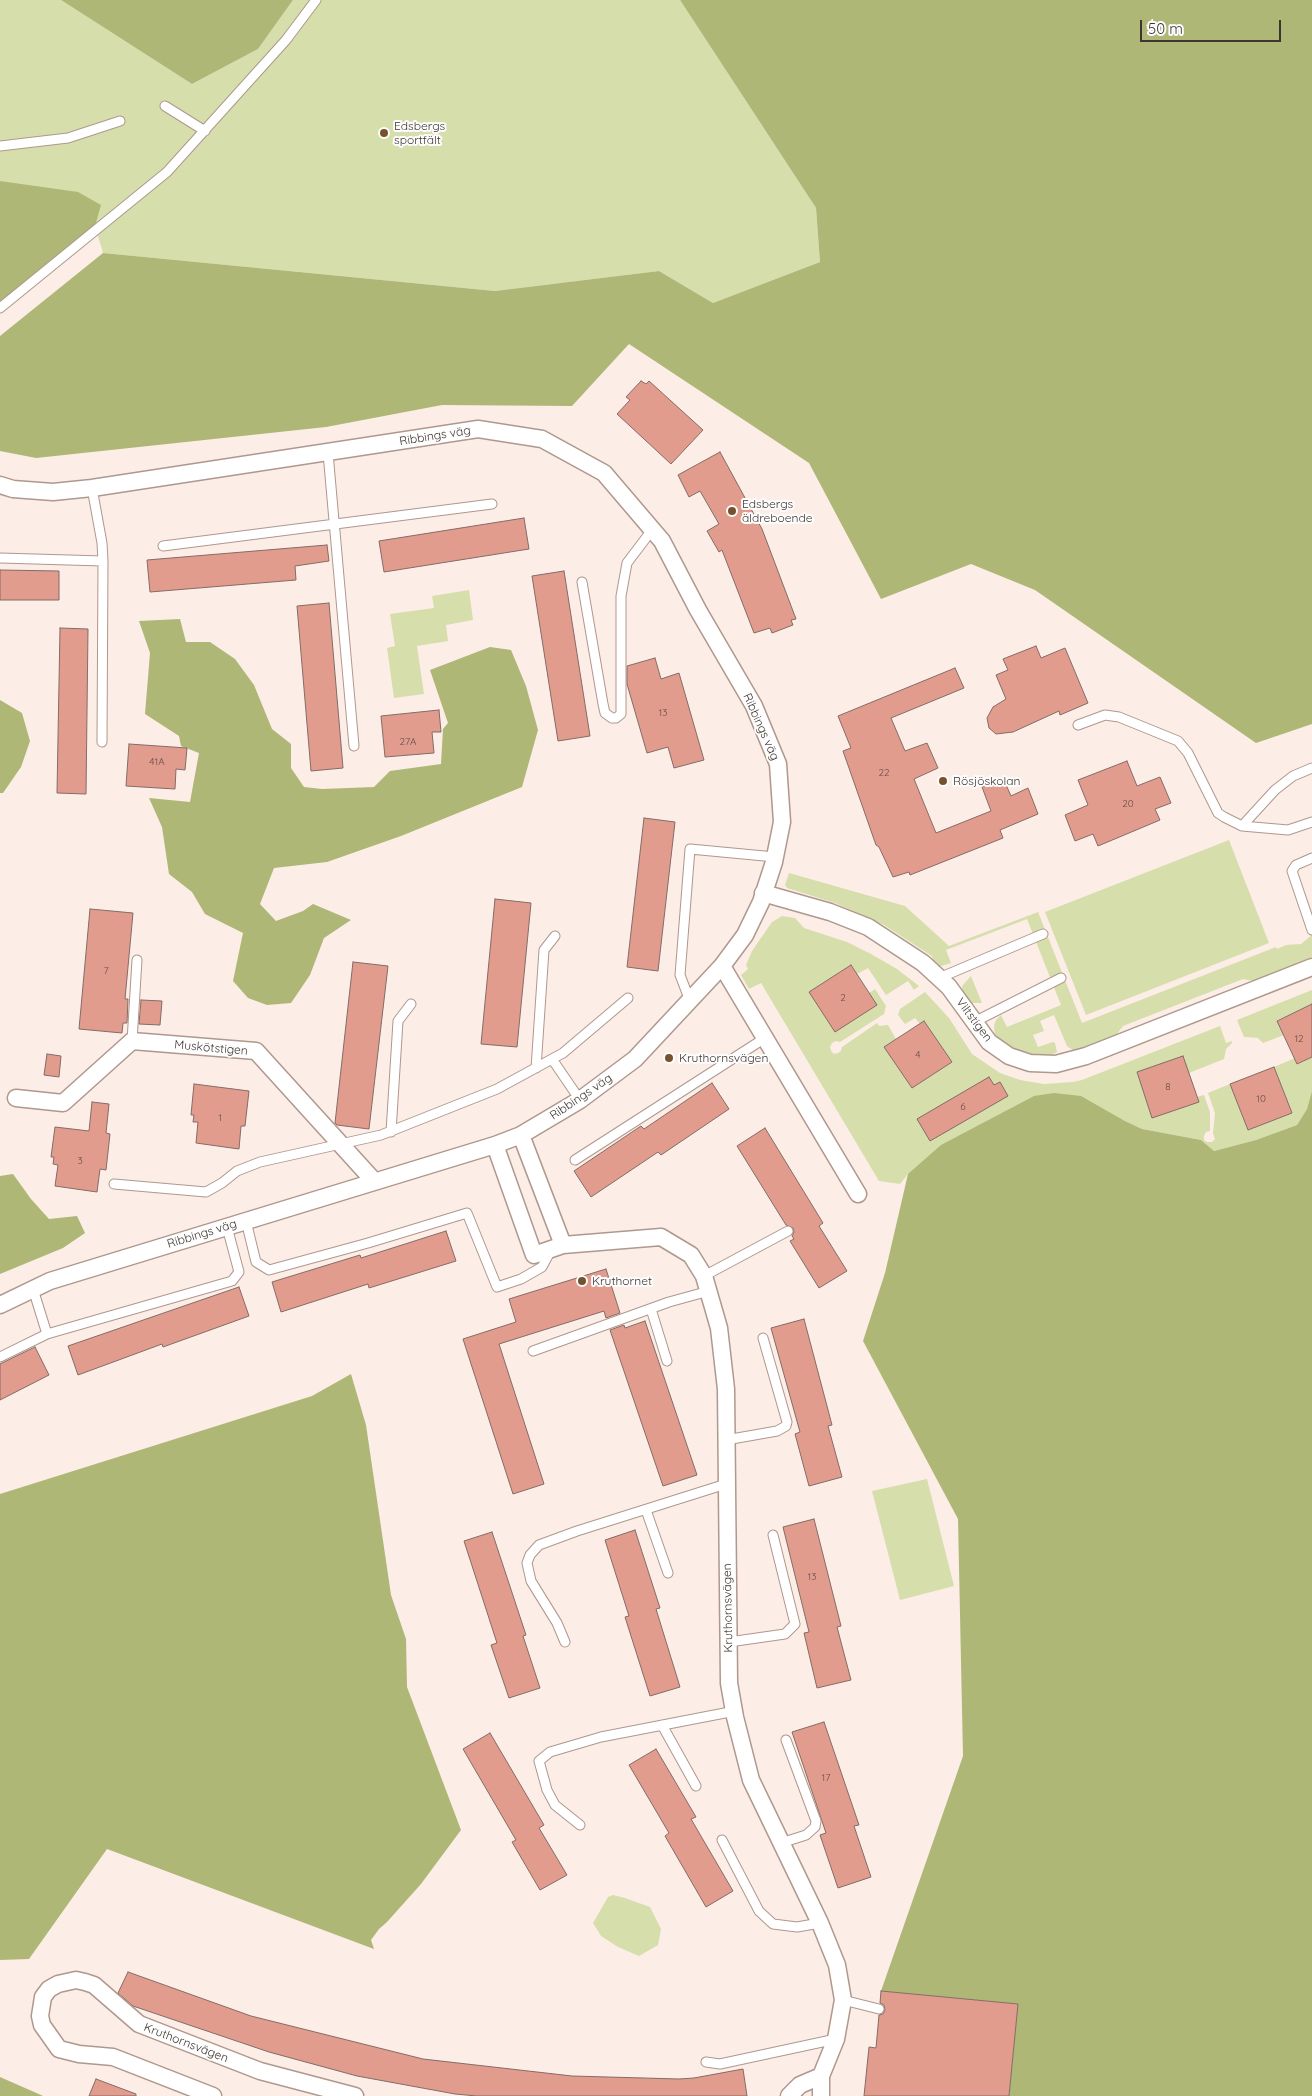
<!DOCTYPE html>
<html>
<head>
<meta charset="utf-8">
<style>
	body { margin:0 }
	#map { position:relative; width:1312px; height:2096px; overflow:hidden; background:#fcede6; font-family:Quicksand,sans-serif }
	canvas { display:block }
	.scale { position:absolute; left:1140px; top:20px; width:141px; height:22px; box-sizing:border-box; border:2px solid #3e3530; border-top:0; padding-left:6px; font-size:15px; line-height:18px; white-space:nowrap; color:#3e3530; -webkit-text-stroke:4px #fdfdfd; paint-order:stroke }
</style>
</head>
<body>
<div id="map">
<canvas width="1312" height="2096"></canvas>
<div class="scale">50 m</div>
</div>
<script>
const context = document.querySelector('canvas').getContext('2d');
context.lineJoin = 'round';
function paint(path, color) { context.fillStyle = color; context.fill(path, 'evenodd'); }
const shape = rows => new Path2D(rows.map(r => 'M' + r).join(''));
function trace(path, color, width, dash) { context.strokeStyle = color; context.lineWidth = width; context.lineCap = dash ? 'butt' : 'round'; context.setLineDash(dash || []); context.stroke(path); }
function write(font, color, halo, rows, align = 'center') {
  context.font = font + ' Quicksand,sans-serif'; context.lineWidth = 4; context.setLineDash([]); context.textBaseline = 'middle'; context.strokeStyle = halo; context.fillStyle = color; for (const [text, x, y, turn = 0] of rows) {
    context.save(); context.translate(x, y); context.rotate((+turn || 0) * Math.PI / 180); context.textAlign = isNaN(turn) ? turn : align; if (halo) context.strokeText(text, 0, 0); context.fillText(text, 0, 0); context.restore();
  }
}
paint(shape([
	[0,0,61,0,192,84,258,49,293,0,680,0,816,208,820,262,713,303,659,271,495,291,103,253,95,226,25,186,0,181],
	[469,590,473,620,446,625,448,641,417,646,424,694,394,698,387,648,395,646,390,614,434,608,432,596],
	[1229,840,1269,943,1086,1015,1045,912],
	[789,873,905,906,949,946,1038,912,1082,1023,1276,947,1277,949,1286,945,1301,944,1312,935,1312,957,1253,981,1243,979,1123,1026,1117,1034,1074,1051,1067,1046,1054,1015,1040,1021,1044,1031,1033,1035,1038,1047,1053,1042,1055,1043,1057,1052,1050,1056,1026,1054,1014,1050,995,1037,994,1025,996,1020,1001,1015,1007,1027,1061,1005,1027,919,946,950,951,963,941,966,936,966,933,964,932,956,884,925,835,903,787,888,785,885],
	[782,916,795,918,804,928,847,942,871,954,897,969,919,986,914,990,908,981,886,995,868,968,857,974,851,965,809,992,869,993,875,989,886,1006,884,1014,840,1042,836,1041,832,1043,830,1047,831,1051,834,1054,838,1053,841,1051,842,1047,877,1023,879,1026,888,1025,896,1039,885,1047,912,1088,952,1062,924,1021,920,1024,915,1018,905,1024,898,1015,900,1009,925,992,949,1018,972,1054,1000,1073,1020,1080,1044,1084,1073,1082,1082,1080,1220,1026,1226,1043,1232,1041,1232,1043,1226,1049,1224,1059,1189,1073,1197,1097,1204,1095,1210,1112,1210,1131,1206,1132,1204,1136,1204,1140,1207,1142,1212,1142,1215,1139,1213,1133,1215,1113,1208,1093,1230,1084,1248,1130,1292,1113,1274,1067,1295,1058,1298,1064,1312,1057,1312,1091,1307,1109,1297,1125,1256,1140,1214,1151,1201,1140,1142,1129,1123,1120,908,1174,900,1184,879,1181,761,983,749,989,741,975,748,969,746,965,752,951,772,922],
	[971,976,982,1003,971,1003,966,1000,963,993,962,986],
	[1312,990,1312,1004,1277,1020,1284,1035,1263,1043,1258,1038,1244,1037,1237,1020],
	[927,1479,954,1586,900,1600,872,1491],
	[613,1895,625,1898,650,1907,661,1929,658,1945,639,1956,618,1947,601,1936,593,1923,608,1897]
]), '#d6deac');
paint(shape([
	[61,0,293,0,258,49,192,84],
	[680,0,1312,0,1312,724,1256,743,1035,590,971,564,881,599,809,463,629,344,572,406,442,405,326,427,36,458,0,451,0,336,103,253,495,291,659,271,713,303,820,262,816,208],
	[0,181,78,192,101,205,95,226,0,303],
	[180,619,186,642,210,642,235,659,254,685,272,729,291,744,291,768,304,787,322,789,374,787,390,771,441,764,443,729,448,723,430,670,490,647,511,650,526,686,538,730,522,787,401,836,327,862,274,868,260,904,276,921,303,911,313,904,351,920,324,938,310,975,291,1003,267,1005,248,998,233,981,243,933,205,914,192,892,169,874,162,827,149,798,190,802,199,753,181,746,179,736,145,714,150,653,139,621],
	[0,700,22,713,30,741,21,767,3,793,0,793],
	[1312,1091,1312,2096,1009,2096,1018,2004,881,1991,963,1756,958,1519,863,1341,885,1273,908,1174,941,1145,1034,1096,1054,1093,1081,1096,1123,1120,1142,1129,1201,1140,1214,1151,1256,1140,1297,1125,1307,1109],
	[13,1174,31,1199,49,1219,77,1216,85,1233,63,1248,0,1274,0,1176],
	[351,1374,366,1425,391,1595,406,1639,407,1687,461,1830,421,1884,387,1922,379,1929,371,1940,374,1949,107,1849,29,1959,0,1960,0,1494,312,1396],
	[0,2077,41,2095,43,2096,0,2096]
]), '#aeb776');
const building = shape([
	[641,381,646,384,649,381,703,430,671,464,617,414,630,400,626,397,641,381],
	[720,452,762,529,796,619,791,620,793,625,772,633,770,628,754,633,722,550,719,552,707,531,719,524,700,491,689,497,678,475,720,452],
	[524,518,529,549,384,572,379,541,524,518],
	[327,545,329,561,295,566,296,580,150,592,147,560,327,545],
	[0,570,59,571,59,600,0,600,0,570],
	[564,571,590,736,558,741,532,576,564,571],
	[329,603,343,768,311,771,297,606,329,603],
	[60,628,88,629,86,794,57,793,60,628],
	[1036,646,1041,658,1065,648,1088,703,1060,715,1059,711,1013,732,996,734,989,728,987,718,993,707,1006,699,996,675,1008,670,1003,659,1036,646],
	[655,658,661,679,679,673,704,760,674,768,668,747,647,753,627,684,627,666,655,658],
	[955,668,964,688,891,718,905,751,927,743,938,768,914,779,936,833,991,811,982,787,1003,778,1011,796,1028,788,1038,814,1000,830,1003,838,910,875,909,872,893,877,879,847,876,845,843,751,851,748,838,716,955,668],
	[439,710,441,732,432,732,434,753,385,757,381,716,439,710],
	[129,744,187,748,185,770,176,769,175,789,126,786,129,744],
	[1127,761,1137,786,1160,777,1171,803,1155,809,1160,820,1098,846,1093,834,1075,841,1065,815,1088,805,1078,780,1127,761],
	[644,818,675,822,658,971,627,967,644,818],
	[495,899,531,903,517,1047,481,1044,495,899],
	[90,909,133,913,125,999,128,999,127,1023,123,1023,122,1033,79,1029,90,909],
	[353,962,388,966,369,1129,337,1125,335,1123,353,962],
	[851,965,877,1005,835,1032,809,992,851,965],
	[141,1000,162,1001,160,1025,139,1024,141,1000],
	[1312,1004,1312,1057,1297,1064,1277,1021,1312,1004],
	[924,1021,952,1062,912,1088,884,1047,924,1021],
	[47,1054,61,1056,59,1077,44,1075,47,1054],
	[1183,1056,1199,1102,1152,1118,1137,1072,1183,1056],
	[1274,1067,1292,1113,1248,1130,1230,1084,1274,1067],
	[989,1077,994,1085,1000,1082,1008,1096,930,1141,917,1119,989,1077],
	[712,1083,729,1109,661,1155,658,1152,591,1197,574,1171,641,1126,644,1129,712,1083],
	[194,1084,249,1091,245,1126,241,1126,239,1149,196,1143,198,1122,193,1122,194,1115,191,1115,194,1084],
	[92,1102,109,1104,106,1133,110,1134,106,1170,100,1169,97,1192,55,1186,58,1165,53,1164,54,1157,51,1157,55,1127,89,1131,92,1102],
	[765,1128,823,1223,819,1226,847,1271,819,1288,790,1241,794,1239,792,1236,794,1232,793,1228,786,1225,737,1146,765,1128],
	[446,1231,456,1261,369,1288,368,1284,281,1312,272,1282,360,1255,361,1258,446,1231],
	[606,1269,620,1313,606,1318,604,1311,499,1344,544,1484,513,1494,463,1339,516,1322,509,1299,606,1269],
	[239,1287,249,1316,163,1347,162,1344,78,1375,68,1346,239,1287],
	[804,1319,832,1425,828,1426,842,1477,809,1486,795,1434,800,1432,771,1328,804,1319],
	[645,1321,697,1475,663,1486,610,1330,624,1325,625,1328,645,1321],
	[35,1347,49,1375,0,1400,0,1364,35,1347],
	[814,1519,841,1626,837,1627,851,1680,817,1688,804,1633,809,1632,783,1527,814,1519],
	[635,1530,660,1608,656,1609,680,1687,650,1696,625,1617,629,1616,605,1540,635,1530],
	[492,1532,526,1635,523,1636,540,1688,509,1698,491,1645,497,1643,464,1541,492,1532],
	[824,1722,859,1825,854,1826,871,1877,838,1888,820,1835,826,1833,792,1732,824,1722],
	[490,1733,544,1825,539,1828,567,1875,540,1890,512,1842,516,1840,463,1749,490,1733],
	[656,1749,696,1817,691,1819,733,1891,706,1907,665,1836,669,1833,629,1765,656,1749],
	[128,1972,251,2016,423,2059,572,2076,679,2079,694,2078,743,2069,747,2096,477,2096,455,2094,357,2076,269,2052,133,2006,118,1993,128,1972],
	[881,1991,1018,2004,1009,2096,864,2096,869,2047,876,2048,879,2015,883,2014,885,2010,884,2005,880,2003,881,1991],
	[96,2079,136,2094,136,2096,89,2096,96,2079]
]);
paint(building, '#e29c8e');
trace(building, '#836b66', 1);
const service = shape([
	[165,106,205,131],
	[0,146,68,138,120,121],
	[0,308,167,172,286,40,316,0],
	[328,453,354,746],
	[92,488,102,543,103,561,102,742],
	[163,546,492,504],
	[0,558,103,561],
	[582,582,603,704,605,713,612,718,616,718,621,714,621,596,627,563,652,530],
	[1078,725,1105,715,1119,717,1178,741,1188,753,1218,813,1224,817,1242,826,1288,830,1312,822],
	[1242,826,1275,790,1293,776,1312,768],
	[1312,930,1292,871,1296,865,1312,858],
	[939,978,1043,934],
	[690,1001,680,975,690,849,775,857],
	[974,1022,1061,978],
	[132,1041,137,960],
	[552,1059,580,1100],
	[536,1068,544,950,555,936],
	[391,1132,398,1021,411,1004],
	[575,1160,765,1038],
	[114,1184,206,1192,222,1183,237,1171,260,1162,381,1135,497,1089,563,1053,628,998],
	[246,1221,256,1262,269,1270,368,1243,467,1213,497,1287,521,1279,542,1267,551,1250],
	[704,1276,788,1231],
	[33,1289,47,1334],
	[651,1309,667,1361],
	[533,1351,669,1302,709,1291],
	[0,1357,47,1334,232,1281,239,1272,227,1227],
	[726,1440,777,1431,786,1426,787,1422,763,1338],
	[646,1510,668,1573],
	[565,1642,557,1623,531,1581,527,1563,530,1555,539,1545,577,1531,726,1484],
	[729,1642,785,1634,795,1624,773,1535],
	[662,1725,696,1786],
	[580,1825,555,1805,547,1790,539,1761,550,1752,601,1737,735,1711],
	[722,1840,759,1911,773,1924,797,1927,820,1923],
	[781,1843,806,1835,815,1827,816,1821,786,1740],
	[843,2000,879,2009],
	[706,2062,720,2064,836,2039]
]);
const minor = shape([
	[0,485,13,489,53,492,92,488,478,429,542,439,604,473,662,541,698,610,754,706,778,764,782,822,774,862,761,902,745,935,722,966,635,1059,580,1100,521,1135,495,1145,50,1281,0,1305],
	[763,893,830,912,868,927,923,963,949,987,989,1042,1009,1056,1030,1063,1056,1064,1086,1056,1312,967],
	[722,966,858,1194],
	[16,1098,63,1103,132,1041,256,1051,374,1181],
	[521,1135,563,1245],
	[495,1145,534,1255,563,1245,661,1237,691,1255,704,1276,719,1328,726,1389,729,1683,735,1717,751,1780,820,1923,837,1965,843,2000,836,2039,821,2076,821,2096],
	[213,2096,113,2057,79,2054,59,2049,42,2025,40,2016,43,1997,49,1989,58,1984,76,1980,85,1982,94,1985,139,2024,260,2071,355,2096],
	[789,2096,800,2085,821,2076]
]);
trace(service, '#af988d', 11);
trace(minor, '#af988d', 19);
trace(service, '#fff', 9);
trace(minor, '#fff', 16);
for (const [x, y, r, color] of [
	[384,133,5,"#75522b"],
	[732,511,5,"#75522b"],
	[943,781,5,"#75522b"],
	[669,1058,5,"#75522b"],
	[582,1281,5,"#75522b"]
]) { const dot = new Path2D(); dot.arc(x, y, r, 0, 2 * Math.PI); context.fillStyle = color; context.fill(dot); trace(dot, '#fdfdfd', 2); }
write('10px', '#674f48', null, [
	["13",663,713],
	["27A",408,742],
	["41A",157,762],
	["22",884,773],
	["20",1128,804],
	["7",106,971],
	["2",843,998],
	["12",1299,1039],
	["4",918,1055],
	["8",1168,1087],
	["10",1261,1099],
	["6",963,1107],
	["1",220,1118],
	["3",80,1161],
	["13",812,1577],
	["17",826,1778]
]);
write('12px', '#3e3530', '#fdfdfd', [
	["Edsbergs",394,126],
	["sportfält",394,140],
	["Edsbergs",742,504],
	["äldreboende",742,518],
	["Rösjöskolan",953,781],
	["Kruthornsvägen",679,1058],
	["Kruthornet",592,1281]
], 'left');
write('12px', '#3e3530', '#fdfdfd', [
	["Ribbings väg",435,436,-9],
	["Ribbings väg",761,727,66],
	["Viltstigen",974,1020,53],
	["Muskötstigen",211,1048,5],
	["Ribbings väg",581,1097,-34],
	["Ribbings väg",202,1234,-17],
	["Kruthornsvägen",728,1608,-91],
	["Kruthornsvägen",186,2043,21]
]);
</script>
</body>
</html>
